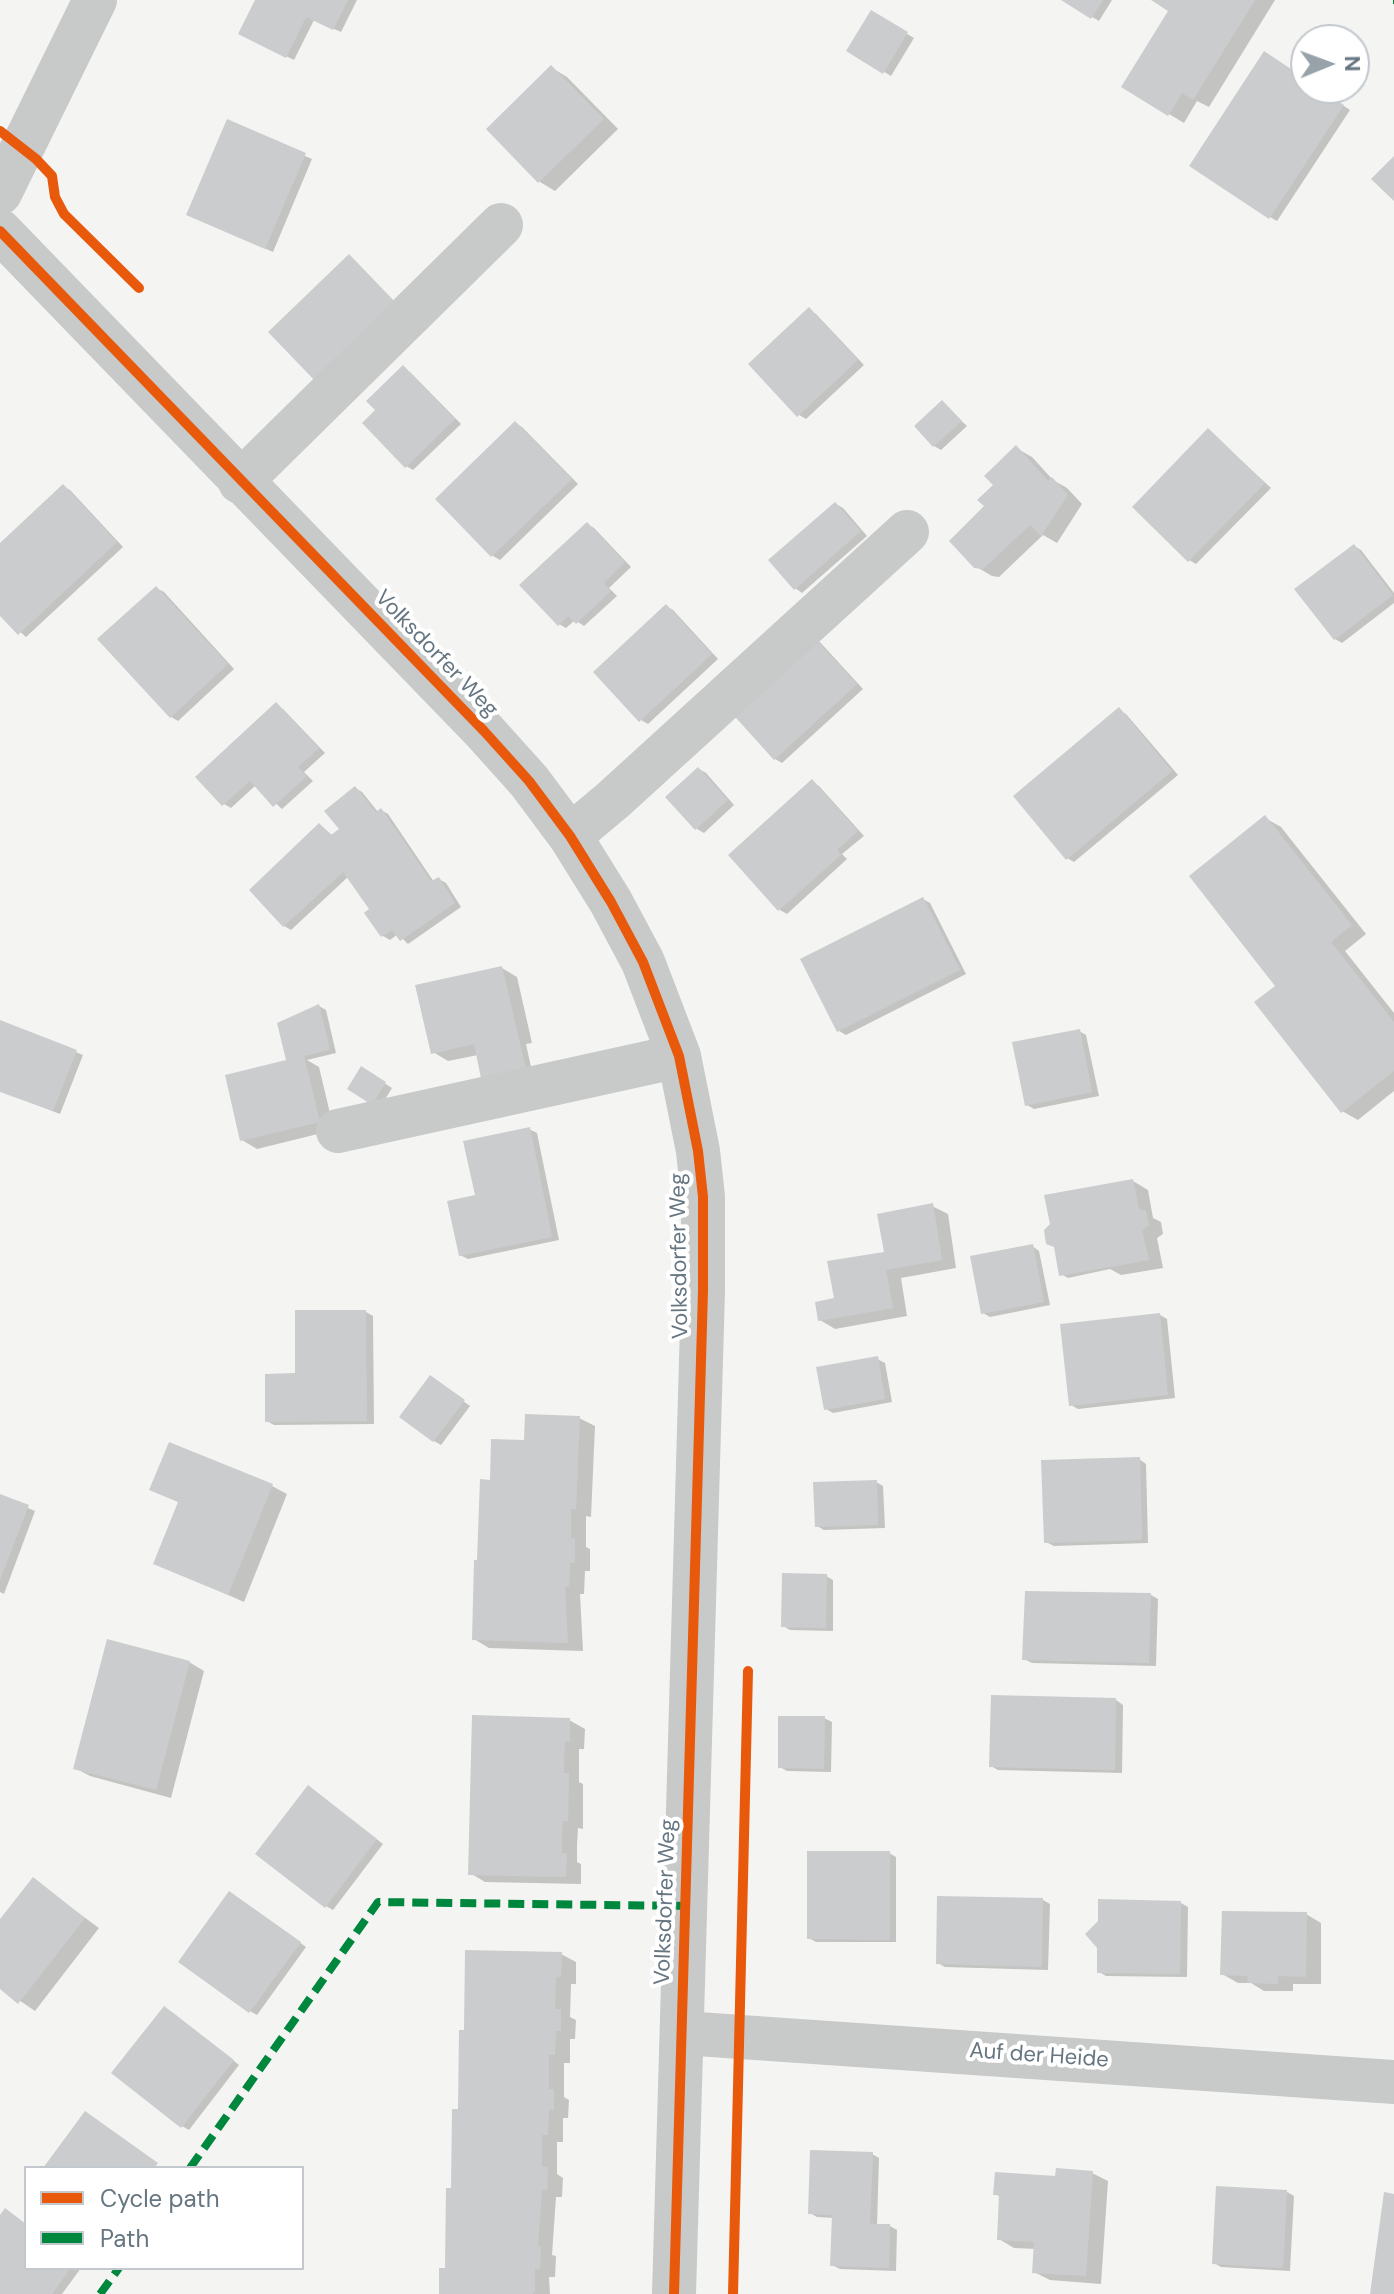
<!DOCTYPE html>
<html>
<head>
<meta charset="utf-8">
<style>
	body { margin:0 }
	#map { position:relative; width:1394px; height:2294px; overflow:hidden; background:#f4f4f3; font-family:"DM Sans",sans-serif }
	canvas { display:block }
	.legend { position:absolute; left:24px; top:2166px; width:280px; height:104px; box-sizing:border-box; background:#fff; border:2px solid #c2c8cd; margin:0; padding:10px 14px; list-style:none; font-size:24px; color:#667681 }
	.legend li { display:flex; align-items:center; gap:16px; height:40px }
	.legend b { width:40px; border:2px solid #c2c8cd }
	.north { position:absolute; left:1290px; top:24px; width:80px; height:80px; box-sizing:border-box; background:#fff; border:2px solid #c2c8cd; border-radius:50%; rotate:89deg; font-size:22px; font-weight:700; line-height:32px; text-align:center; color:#667681 }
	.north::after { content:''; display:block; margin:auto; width:28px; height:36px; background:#98a2a9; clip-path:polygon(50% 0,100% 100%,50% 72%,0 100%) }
</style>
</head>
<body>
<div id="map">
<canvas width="1394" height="2294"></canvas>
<ul class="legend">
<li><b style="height:10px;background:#e8590c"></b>Cycle path</li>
<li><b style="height:10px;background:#00873e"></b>Path</li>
</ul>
<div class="north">N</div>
</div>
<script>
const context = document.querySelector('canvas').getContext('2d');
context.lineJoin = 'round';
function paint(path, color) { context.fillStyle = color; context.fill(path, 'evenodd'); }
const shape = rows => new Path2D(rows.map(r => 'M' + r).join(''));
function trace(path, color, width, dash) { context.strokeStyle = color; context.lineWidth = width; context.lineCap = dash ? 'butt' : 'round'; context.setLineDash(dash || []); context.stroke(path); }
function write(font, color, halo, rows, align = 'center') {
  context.font = font + ' "DM Sans",sans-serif'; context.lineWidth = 8; context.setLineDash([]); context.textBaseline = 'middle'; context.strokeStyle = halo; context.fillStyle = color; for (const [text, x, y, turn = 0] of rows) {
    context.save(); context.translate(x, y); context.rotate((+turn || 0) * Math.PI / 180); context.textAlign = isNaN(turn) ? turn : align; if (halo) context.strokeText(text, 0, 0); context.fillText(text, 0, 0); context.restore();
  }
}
paint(shape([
	[257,0,357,0,341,32,314,20,294,60,248,37],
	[1064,0,1112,0,1099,21],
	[1154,0,1275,0,1209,107,1197,101,1184,123,1169,114,1171,10],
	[872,13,914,38,891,76,849,51],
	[552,68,567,77,618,129,555,191,540,182,488,129],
	[1306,81,1306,88,1317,88,1350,110,1277,221,1270,217],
	[228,122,312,159,273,252,195,218],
	[809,310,816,314,864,365,806,419,799,415],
	[403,368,410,372,461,424,413,470,406,466,378,410],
	[942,403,967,426,941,450,934,446],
	[515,423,522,427,578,484,500,560,493,556,437,499],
	[1209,431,1271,488,1196,564,1189,560],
	[1016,448,1032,457,1053,480,1067,488,1082,504,1057,543,1043,535,999,577,992,576,975,566,987,506],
	[63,486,70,490,123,547,26,637,0,613,0,545],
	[836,504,843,508,867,536,802,593,795,588],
	[587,524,594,528,631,567,609,588,617,596,584,626,575,620,566,628,559,624],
	[1354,546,1361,550,1394,593,1394,603,1342,643,1335,639],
	[156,588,164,592,234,669,178,721,171,717],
	[666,606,673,610,718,659,648,724,641,720],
	[818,640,863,689,782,763,775,759],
	[276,704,283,709,325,753,304,772,313,781,282,809,256,785,231,808,224,804],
	[1119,710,1126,714,1178,775,1074,862,1067,858],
	[699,769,706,773,734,805,704,833,697,829,668,797],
	[812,782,819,786,864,836,842,854,847,859,787,914,780,910,731,855],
	[355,788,362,792,378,812,381,810,388,814,434,882,439,879,446,883,461,907,408,944,398,934,390,940,383,936,372,909,349,876,291,930,284,926,320,825,333,836,341,829],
	[1265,818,1281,827,1366,934,1345,951,1394,1013,1394,1091,1358,1120,1342,1111],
	[923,899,930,903,966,974,846,1035,839,1031],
	[502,968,517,977,532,1043,526,1044,534,1081,478,1055,448,1061,433,1052],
	[319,1006,326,1010,336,1053,307,1060,319,1067,334,1130,257,1149,242,1140],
	[0,1022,83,1055,60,1114,0,1091],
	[1079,1031,1086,1035,1099,1096,1034,1109,1027,1105],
	[362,1069,392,1088,380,1108,349,1088],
	[529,1129,537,1133,559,1240,468,1259,460,1255,477,1197],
	[1133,1181,1148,1190,1153,1218,1161,1222,1163,1234,1157,1238,1163,1268,1121,1275,1110,1269,1068,1278,1061,1274],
	[932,1206,948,1214,956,1268,901,1278,907,1316,835,1329,820,1320,836,1300],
	[1032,1246,1039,1251,1050,1305,990,1317,983,1313],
	[366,1312,373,1316,374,1424,274,1425,267,1421,297,1375],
	[1160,1315,1167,1319,1175,1398,1078,1409,1071,1405],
	[877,1359,885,1363,892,1402,833,1413,826,1409],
	[437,1382,470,1406,441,1445,434,1441],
	[579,1418,595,1426,591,1517,586,1516,586,1547,590,1549,590,1571,585,1571,584,1594,580,1594,583,1651,489,1648,474,1639,479,1562,492,1482,525,1442],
	[1139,1459,1146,1464,1148,1543,1054,1546,1046,1542],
	[876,1482,883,1486,885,1528,824,1530,817,1526],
	[272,1486,287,1494,244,1602,156,1563,180,1503,152,1489],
	[0,1496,35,1511,4,1594,0,1592],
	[826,1576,833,1580,833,1631,790,1630,783,1626],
	[1151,1595,1158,1599,1156,1666,1032,1663,1024,1659],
	[189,1662,204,1671,171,1798,90,1776,75,1768],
	[1116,1700,1123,1705,1122,1773,998,1770,991,1766],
	[824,1718,832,1722,831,1772,787,1771,780,1767],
	[569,1720,585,1729,584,1749,579,1749,579,1782,583,1784,583,1829,578,1828,577,1846,577,1862,581,1864,581,1884,485,1882,470,1873],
	[315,1792,383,1844,333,1910,326,1906],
	[889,1853,896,1857,896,1942,816,1942,809,1938],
	[33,1880,99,1928,35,2011,0,1987,0,1922],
	[236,1897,306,1947,257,2015,250,2011],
	[1043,1900,1050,1904,1048,1970,945,1967,938,1963],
	[1181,1903,1188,1907,1187,1977,1106,1976,1099,1972],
	[1306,1914,1321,1923,1321,1984,1293,1984,1293,1991,1264,1991,1251,1983,1238,1983,1222,1974],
	[561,1954,576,1962,576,1984,571,1984,570,2017,576,2020,575,2039,570,2039,570,2063,564,2063,564,2097,569,2100,568,2118,563,2118,563,2142,557,2142,557,2174,563,2178,562,2197,556,2197,552,2255,556,2256,555,2277,549,2277,550,2294,440,2294,447,2270,466,2032],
	[172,2012,239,2065,189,2130,182,2126],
	[872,2154,879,2158,877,2226,890,2226,897,2230,896,2271,840,2269,832,2265,834,2218,817,2217,810,2213],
	[1092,2173,1108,2181,1101,2284,1050,2280,1034,2272,1036,2249,1014,2248,999,2239,1001,2197,995,2194,1057,2178],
	[1287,2192,1294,2196,1290,2271,1221,2267,1214,2263],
	[0,2218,26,2225,26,2268,81,2268,62,2294,0,2294]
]), '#0003');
paint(shape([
	[255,0,348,0,333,30,306,17,286,58,238,34],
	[1061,0,1103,0,1091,19],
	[1151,0,1255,0,1193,100,1182,93,1168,116,1121,87,1168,11],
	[871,10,908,32,883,74,846,51],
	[1264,51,1306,79,1306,88,1319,88,1344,105,1269,219,1189,166],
	[551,65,604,119,538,183,486,129],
	[227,119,306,153,265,249,186,215],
	[1394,156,1394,201,1371,179],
	[349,254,399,306,318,384,268,332],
	[809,307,858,360,797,417,748,364],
	[403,365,455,419,405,468,362,423,375,410,366,401],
	[942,400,962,421,933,447,914,426],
	[515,421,572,479,491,557,435,499],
	[1208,428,1265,483,1188,562,1132,507],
	[1016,445,1048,481,1052,477,1068,495,1041,536,1030,525,983,569,974,568,949,541,984,506,977,500,993,485,984,476],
	[63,484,117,542,18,635,0,616,0,543],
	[835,502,861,531,794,590,768,560],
	[587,522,625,562,604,583,611,591,576,624,568,616,558,626,519,585],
	[1354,544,1393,595,1334,640,1294,589],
	[156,586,228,664,170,718,97,639],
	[666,604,712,654,639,722,593,672],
	[811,634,857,684,774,760,728,709],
	[276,702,319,748,298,767,307,776,273,807,250,781,222,806,195,777],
	[1119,707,1172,771,1066,860,1013,796],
	[698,767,728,800,695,830,665,797],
	[812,779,858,831,837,850,841,855,778,911,728,855],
	[355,786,376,812,381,808,431,881,439,877,455,903,400,941,392,930,381,937,364,913,369,909,343,872,283,927,249,890,319,823,331,835,339,829,324,811],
	[1265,815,1352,925,1331,942,1394,1022,1394,1071,1341,1113,1254,1002,1275,986,1189,876],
	[923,897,960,970,837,1032,800,959],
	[502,966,528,1078,483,1088,474,1044,431,1054,415,985],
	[319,1004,330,1050,304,1056,320,1122,240,1141,225,1075,286,1060,277,1023],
	[0,1020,77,1050,53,1111,0,1092],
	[1080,1029,1092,1092,1025,1106,1012,1042],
	[361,1066,386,1082,372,1105,347,1089],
	[530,1127,552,1237,459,1256,447,1201,475,1195,463,1141],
	[1133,1179,1139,1209,1146,1211,1149,1225,1142,1230,1149,1260,1059,1276,1054,1247,1046,1244,1044,1230,1050,1224,1044,1195],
	[933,1203,942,1260,886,1270,893,1308,818,1321,815,1302,834,1298,827,1261,884,1252,877,1214],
	[1033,1244,1044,1302,981,1314,970,1256],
	[295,1310,366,1310,367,1421,265,1422,265,1374,295,1373],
	[1160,1313,1168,1395,1069,1406,1060,1324],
	[878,1356,885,1399,824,1410,816,1367],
	[430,1375,465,1400,433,1442,399,1417],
	[525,1414,580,1416,576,1509,571,1509,571,1539,575,1538,575,1563,570,1563,569,1587,565,1587,568,1643,472,1640,474,1560,477,1560,480,1479,490,1480,491,1439,524,1440],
	[169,1442,273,1484,228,1595,153,1564,178,1502,149,1490],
	[1140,1457,1142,1540,1044,1543,1041,1460],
	[877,1480,878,1525,815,1527,813,1482],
	[0,1494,29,1505,0,1580],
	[782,1573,827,1574,826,1628,781,1627],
	[1025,1591,1151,1593,1149,1663,1022,1660],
	[107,1639,190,1661,156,1790,73,1769],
	[991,1695,1116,1698,1115,1770,989,1767],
	[472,1715,570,1718,570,1742,565,1741,564,1758,564,1773,569,1773,568,1821,563,1821,562,1837,562,1853,567,1853,566,1877,468,1875],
	[778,1716,825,1716,824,1769,778,1768],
	[308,1785,377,1839,325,1908,255,1854],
	[807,1851,890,1851,890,1940,807,1939],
	[33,1877,85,1918,18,2004,0,1989,0,1919],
	[229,1891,301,1942,249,2013,178,1962],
	[937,1896,1043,1898,1042,1967,936,1964],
	[1098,1899,1181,1901,1180,1974,1097,1973,1097,1948,1085,1934,1098,1921],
	[1222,1911,1307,1912,1306,1977,1278,1976,1278,1984,1247,1983,1248,1976,1220,1975],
	[465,1950,562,1952,561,1976,556,1977,555,2009,561,2009,561,2031,556,2031,555,2055,549,2055,549,2089,554,2089,554,2110,549,2110,548,2135,542,2135,542,2166,548,2167,547,2190,542,2190,538,2246,541,2246,540,2269,535,2269,535,2291,532,2294,439,2294,439,2268,445,2268,446,2188,451,2188,452,2109,458,2109,459,2030,464,2030],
	[164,2006,234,2060,181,2128,111,2073],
	[85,2111,158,2163,154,2168,43,2168],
	[810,2150,873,2152,870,2224,890,2224,889,2268,830,2266,832,2215,808,2214],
	[1056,2168,1093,2171,1086,2276,1032,2273,1034,2242,997,2240,999,2195,993,2195,995,2172,1055,2176],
	[1216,2186,1287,2190,1283,2268,1212,2264],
	[1384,2192,1394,2194,1394,2294,1370,2294],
	[5,2208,26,2224,26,2268,71,2268,52,2294,0,2294,0,2215]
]), '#cbcccd');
trace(shape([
	[0,193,95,0],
	[0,231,484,731,529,781,570,836,611,902,643,962,679,1056,698,1151,703,1197,703,1291,674,2294],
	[240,482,501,225],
	[570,836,613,800,907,532],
	[338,1131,679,1056],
	[683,2033,1394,2082]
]), '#c8caca', 44);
trace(shape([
	[1393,0,1394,0],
	[190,2168,378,1902,686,1906],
	[100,2294,119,2268]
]), '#00873e', 8, [16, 8]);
trace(shape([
	[0,131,36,159,52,176,55,197,64,214,139,288],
	[0,231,484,731,529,781,570,836,611,902,643,962,679,1056,698,1151,703,1197,703,1291,674,2294],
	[733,2294,748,1671]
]), '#e8590c', 10);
write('22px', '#667681', '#fff', [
	["Volksdorfer Weg",436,654,46],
	["Volksdorfer Weg",680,1256,-91],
	["Volksdorfer Weg",666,1902,-88],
	["Auf der Heide",1039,2056,4]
]);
</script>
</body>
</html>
